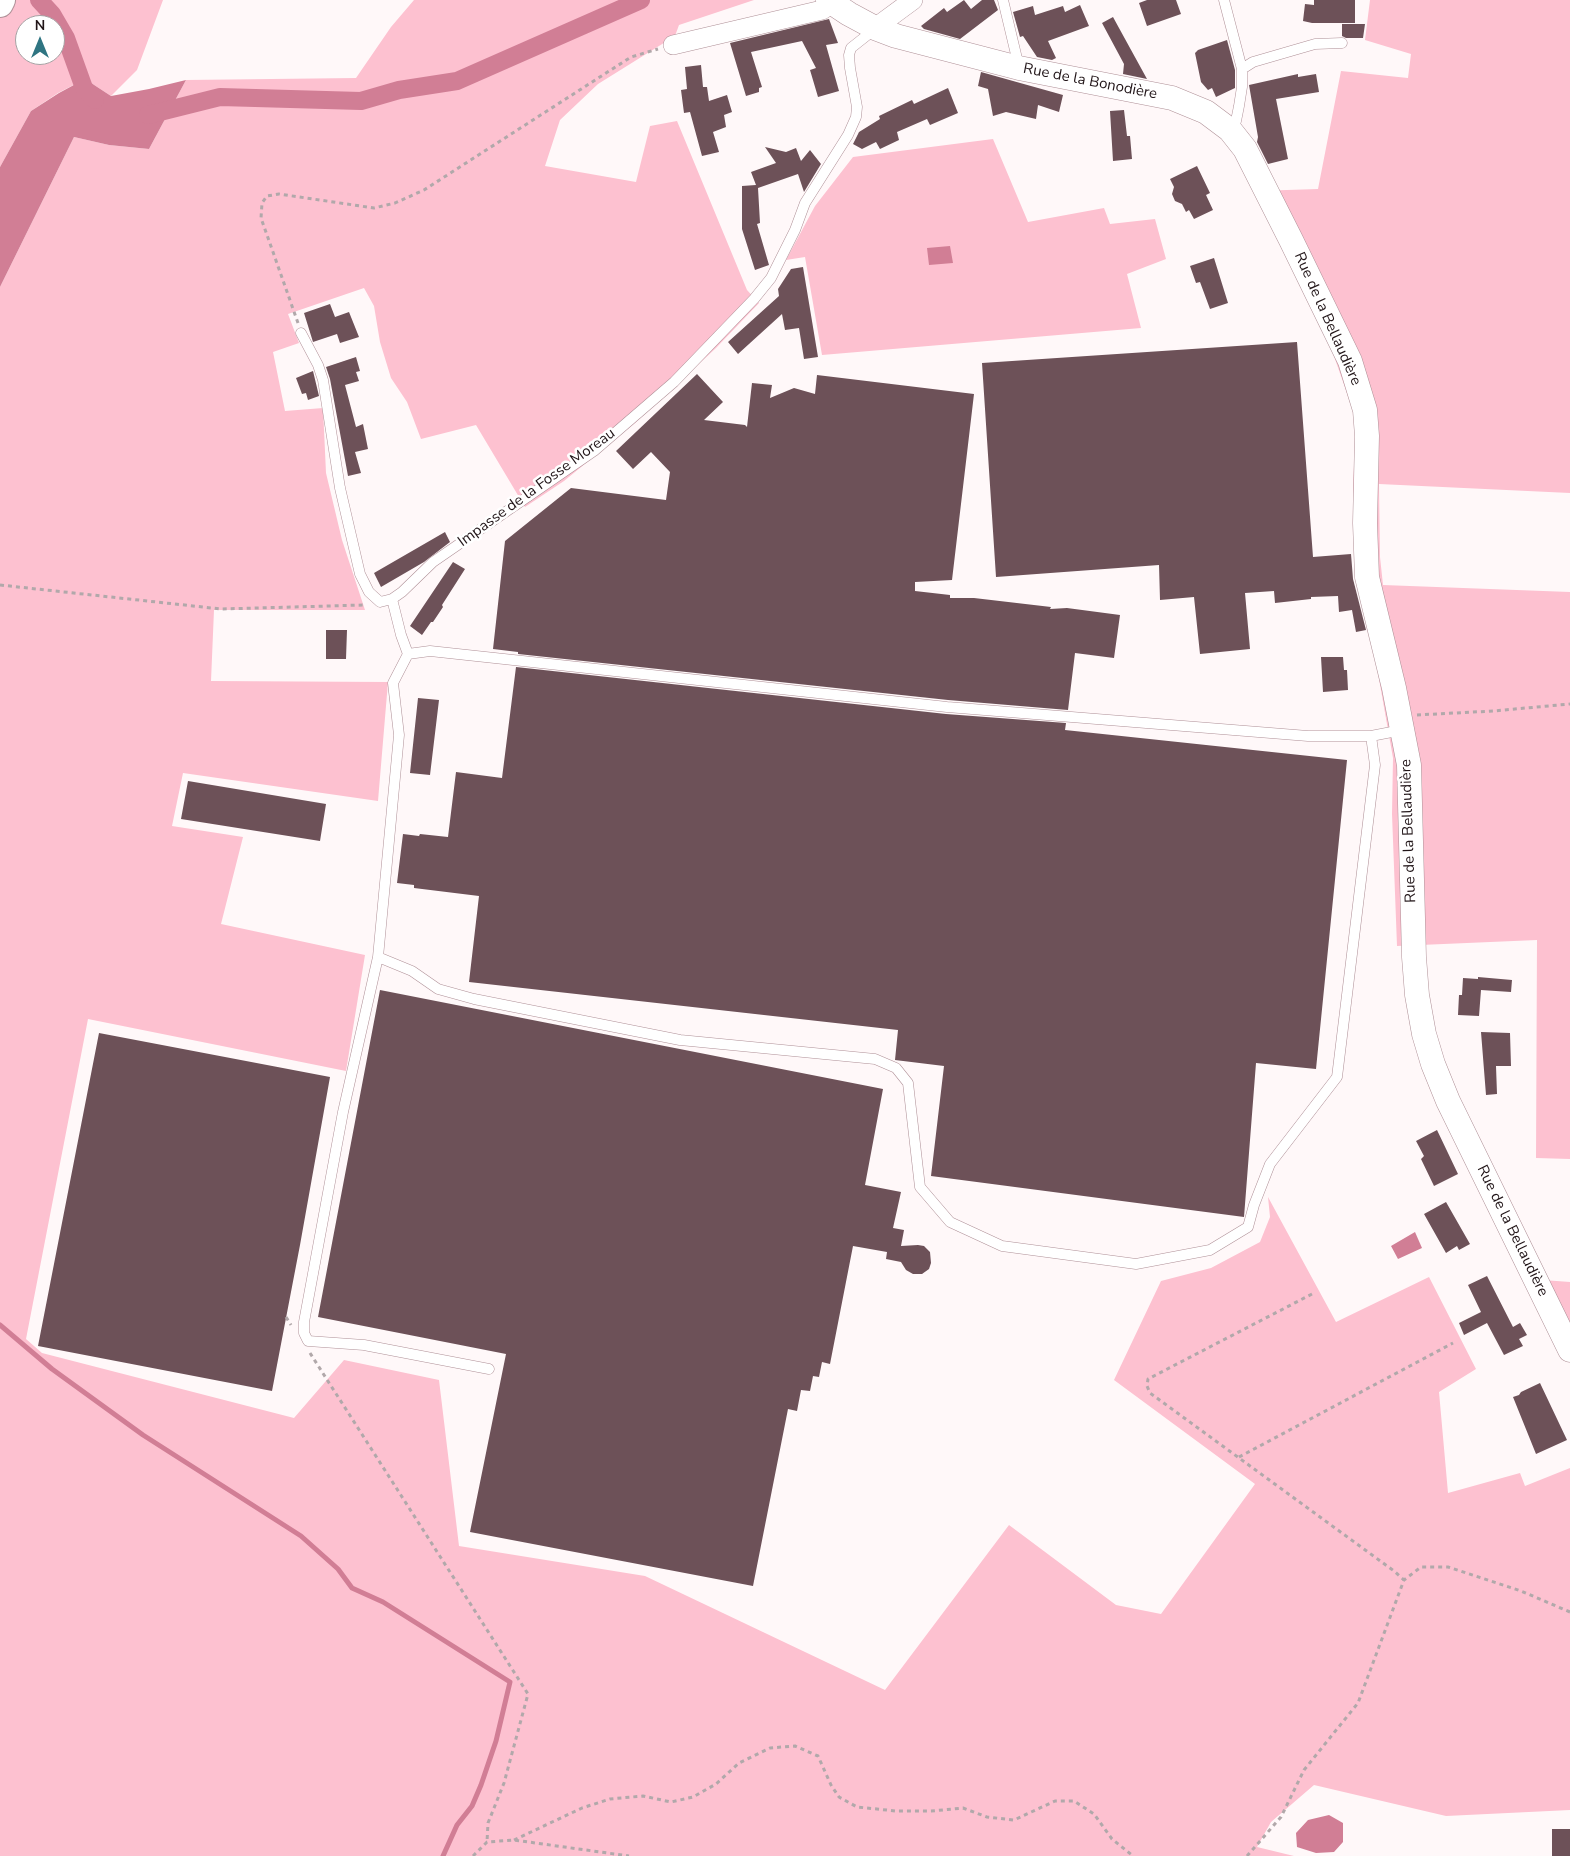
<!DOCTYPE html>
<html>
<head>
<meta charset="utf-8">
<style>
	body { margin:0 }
	#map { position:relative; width:1570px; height:1856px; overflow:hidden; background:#fff8f9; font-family:"Nunito Sans",sans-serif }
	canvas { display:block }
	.north { position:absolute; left:15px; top:15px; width:50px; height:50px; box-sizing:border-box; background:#fff; border:1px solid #a6a1a3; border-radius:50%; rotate:0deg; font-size:14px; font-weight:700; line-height:20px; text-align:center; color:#211518 }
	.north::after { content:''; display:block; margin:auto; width:18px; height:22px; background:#2f7582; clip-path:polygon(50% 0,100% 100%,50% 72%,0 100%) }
</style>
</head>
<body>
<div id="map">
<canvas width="1570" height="1856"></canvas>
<div class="north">N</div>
</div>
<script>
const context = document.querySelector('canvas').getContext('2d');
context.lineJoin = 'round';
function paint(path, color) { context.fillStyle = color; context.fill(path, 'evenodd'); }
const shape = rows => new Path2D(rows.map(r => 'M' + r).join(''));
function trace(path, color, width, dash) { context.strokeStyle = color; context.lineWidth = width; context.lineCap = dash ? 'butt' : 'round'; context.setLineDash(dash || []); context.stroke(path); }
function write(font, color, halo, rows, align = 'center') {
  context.font = font + ' "Nunito Sans",sans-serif'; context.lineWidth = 5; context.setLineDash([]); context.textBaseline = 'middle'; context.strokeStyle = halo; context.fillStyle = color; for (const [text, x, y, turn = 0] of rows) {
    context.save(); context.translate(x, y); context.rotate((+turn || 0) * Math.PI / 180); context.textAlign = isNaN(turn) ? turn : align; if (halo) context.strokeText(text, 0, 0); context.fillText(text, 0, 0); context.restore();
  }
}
paint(shape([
	[0,0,163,0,137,70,111,96,85,79,58,93,31,111,0,167],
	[25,25,55,25,55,55,25,55],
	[414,0,754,0,679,25,675,36,598,84,560,120,545,166,636,182,650,126,677,121,747,290,759,303,716,348,635,423,564,481,525,507,476,425,421,439,407,402,391,378,380,342,374,306,364,288,288,314,299,343,273,352,285,411,323,408,326,473,342,540,365,610,214,610,211,681,388,682,378,801,183,773,172,826,243,837,221,924,365,955,346,1071,88,1019,26,1339,42,1353,294,1418,344,1360,439,1380,459,1546,645,1576,885,1690,1009,1525,1116,1605,1161,1614,1255,1484,1114,1380,1161,1281,1211,1268,1260,1242,1270,1217,1268,1197,1336,1322,1429,1277,1476,1369,1439,1392,1448,1493,1520,1473,1525,1486,1570,1468,1570,1810,1446,1816,1314,1785,1271,1822,1257,1847,1294,1856,0,1856,0,287,74,137,109,145,149,149,186,80,356,78,391,27],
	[1370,0,1570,0,1570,493,1379,484,1380,557,1383,585,1570,592,1570,1159,1536,1158,1537,940,1397,946,1392,814,1393,758,1356,549,1353,489,1356,419,1328,339,1256,191,1318,189,1341,71,1408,78,1411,54,1365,40],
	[993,139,1028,222,1104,208,1110,224,1155,219,1166,259,1127,274,1141,328,822,355,805,257,786,260,815,206,853,157],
	[1543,1280,1570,1282,1570,1334]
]), '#fdc1d0');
paint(shape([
	[85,79,111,96,149,89,186,80,149,149,109,145,74,137,0,287,0,167,31,111,59,93],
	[950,246,953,263,929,265,927,248],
	[1415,1232,1422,1248,1398,1259,1391,1246],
	[1329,1815,1343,1823,1343,1842,1334,1852,1316,1853,1297,1847,1296,1833,1308,1820]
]), '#d17e95');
trace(shape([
	[0,1325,52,1369,143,1435,301,1536,338,1569,352,1588,383,1602,510,1682,496,1741,481,1785,472,1806,457,1825,443,1856]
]), '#d17e95', 5);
trace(shape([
	[39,0,52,14,66,38,84,88,95,100],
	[148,115,220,97,361,101,399,90,457,81,641,0]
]), '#d17e95', 18);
paint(shape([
	[964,0,971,9,982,0,994,0,998,10,960,39,924,29,921,26,944,8,947,12],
	[1147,0,1176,0,1181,14,1147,26,1139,3],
	[1314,0,1355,0,1355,23,1312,23,1303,21,1305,4,1314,5],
	[1080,5,1089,26,1048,41,1056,58,1052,60,1037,57,1023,36,1020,37,1013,12,1033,6,1035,15,1063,6,1065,12],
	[1113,17,1119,28,1147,79,1123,74,1124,64,1102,23],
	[829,19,838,43,826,45,839,91,818,97,810,70,816,68,802,41,751,52,762,87,759,88,759,92,746,96,730,43],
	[1342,24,1365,24,1363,38,1346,38,1342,36],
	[1227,40,1235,70,1235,88,1216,97,1212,88,1208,90,1201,82,1195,53,1198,50],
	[701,65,703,87,707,87,709,101,727,95,732,112,724,115,726,127,713,132,719,152,702,156,690,112,684,113,681,90,687,89,685,67],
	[981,72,1063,95,1059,112,1038,105,1036,119,1006,112,993,116,988,89,978,86],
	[1298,74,1298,77,1316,74,1319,92,1276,99,1288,159,1268,164,1257,142,1258,137,1249,85],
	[948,88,958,113,930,125,927,119,897,132,899,140,880,149,876,142,862,149,853,144,859,132,880,119,879,116,912,100,914,104],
	[1124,110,1127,136,1130,136,1132,159,1113,161,1110,111],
	[765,147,786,152,796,148,801,161,810,150,821,164,804,192,798,174,758,188,760,223,757,224,769,265,755,270,742,229,742,186,756,185,751,172,776,163],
	[1197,166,1210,193,1206,195,1213,210,1194,219,1189,210,1186,212,1182,204,1175,201,1172,194,1174,187,1170,179],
	[1214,258,1228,303,1210,309,1200,282,1196,283,1190,266],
	[803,267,818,357,804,359,799,328,785,330,782,314,738,354,728,342,779,296,778,289,791,269],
	[330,304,335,317,349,312,359,337,340,343,337,334,313,342,304,313],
	[1297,342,1313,557,1351,554,1353,579,1366,630,1356,632,1352,610,1339,612,1338,596,1311,597,1311,599,1275,603,1274,591,1245,593,1250,649,1200,654,1194,597,1160,600,1159,565,996,577,982,363],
	[356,357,360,371,356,372,359,381,345,385,356,427,363,424,368,449,355,452,361,473,348,476,330,379,326,367],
	[313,371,319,396,308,400,306,393,302,394,296,378],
	[697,374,723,402,704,420,745,425,747,427,752,383,772,385,770,398,794,388,815,394,817,375,974,394,952,580,915,582,915,591,950,595,950,598,974,598,1051,607,1050,609,1067,608,1120,615,1114,658,1075,653,1068,710,948,700,518,654,518,652,493,649,505,541,571,488,666,500,670,472,651,452,633,469,616,451],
	[445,532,450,542,424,562,381,587,374,573],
	[453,562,465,569,442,605,443,607,433,622,431,622,422,635,410,626],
	[326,630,347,630,346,659,326,659],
	[1321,657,1343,657,1344,670,1347,670,1348,690,1323,692],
	[516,667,946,714,1066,723,1065,730,1347,760,1316,1069,1256,1063,1244,1217,931,1176,944,1066,895,1060,898,1030,469,982,479,896,414,888,414,885,397,883,403,834,419,836,420,834,448,837,456,772,502,778],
	[418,698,439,700,430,775,410,773],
	[188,781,326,804,320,841,181,819],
	[1478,977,1512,980,1511,992,1481,990,1479,1016,1458,1015,1459,995,1462,995,1463,978,1478,979],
	[380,990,883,1089,865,1185,901,1192,893,1228,904,1230,901,1246,918,1245,924,1246,930,1252,931,1263,929,1269,922,1274,913,1274,906,1270,901,1262,886,1259,887,1252,853,1246,830,1364,822,1362,819,1377,813,1376,810,1391,801,1390,797,1411,788,1409,753,1586,470,1532,506,1354,318,1317],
	[1481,1032,1510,1033,1511,1066,1496,1066,1497,1094,1486,1095],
	[99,1033,330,1077,300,1245,272,1391,38,1346],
	[1437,1130,1458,1174,1434,1186,1421,1159,1424,1156,1416,1141],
	[1446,1202,1470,1244,1459,1250,1457,1246,1446,1253,1424,1214],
	[1487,1276,1513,1327,1520,1323,1527,1335,1519,1339,1523,1346,1504,1355,1487,1323,1464,1335,1459,1323,1481,1312,1468,1285],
	[1540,1383,1567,1440,1536,1454,1513,1397,1519,1395,1521,1392],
	[1552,1829,1570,1829,1570,1856,1552,1856]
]), '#6d5158');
const service = shape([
	[1003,0,1019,67],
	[1224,0,1242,69,1242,87,1239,106,1236,121,1230,130],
	[1242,69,1253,62,1315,44,1342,43],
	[301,333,318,365,323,380,340,488,360,574,369,592,380,602,392,599,402,592,433,562,594,451,674,382,754,299,771,278,795,230,805,203,848,135,856,117,857,107,850,68,849,55,851,48,875,29],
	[392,599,401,635,408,654,393,683,399,735,378,957,343,1112,304,1322,304,1333,308,1341,364,1345,489,1369],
	[408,654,430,651,947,707,1308,736,1371,736,1402,730],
	[378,957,412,971,438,989,474,999,680,1040,875,1059,896,1068,908,1083,920,1187,950,1222,1002,1246,1136,1264,1210,1250,1248,1227,1254,1205,1270,1164,1337,1077,1375,765,1371,736]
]);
const minor = shape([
	[875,28,913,0],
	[673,45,822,10,831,4]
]);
const tertiary = shape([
	[828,0,849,14,875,28,896,36,1019,68,1172,98,1206,112,1230,130,1245,149,1291,240,1350,361,1365,410,1367,436,1365,523,1367,577,1394,688,1409,765,1414,957,1417,995,1424,1034,1433,1064,1448,1101,1570,1350]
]);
const secondary = shape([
	[0,4,2,0]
]);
trace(service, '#af9097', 11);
trace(minor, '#af9097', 20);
trace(tertiary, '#af9097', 25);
trace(secondary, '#af9097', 28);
trace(shape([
	[298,323,261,218,262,203,267,196,279,194,374,208,395,203,424,190,631,57,658,49],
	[0,585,221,609,364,605],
	[1417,715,1493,711,1570,704],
	[1312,1294,1148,1379,1147,1386,1150,1393,1394,1571,1404,1580],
	[286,1317,291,1325],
	[310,1353,528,1694,504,1783,488,1823,487,1842],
	[1239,1457,1453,1343],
	[514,1840,582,1808,610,1799,643,1796,671,1802,693,1797,716,1784,739,1763,770,1748,795,1746,818,1756,831,1785,839,1797,857,1807,896,1811,931,1811,963,1808,987,1817,1014,1820,1055,1801,1074,1801,1094,1814,1112,1839,1133,1856],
	[473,1856,487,1842,514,1840,629,1856],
	[1247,1856,1281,1817,1304,1770,1358,1703,1404,1580,1421,1567,1448,1567,1521,1591,1570,1612]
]), '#b1a8aa', 3, [4, 4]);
trace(service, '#fff', 10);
trace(minor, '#fff', 19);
trace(tertiary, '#fff', 24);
trace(secondary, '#fff', 26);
write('15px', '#211518', '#fff', [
	["Rue de la Bonodière",1090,82,11],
	["Rue de la Bellaudière",1327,319,66],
	["Impasse de la Fosse Moreau",537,488,-36],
	["Rue de la Bellaudière",1409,831,-92],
	["Rue de la Bellaudière",1512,1231,64]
]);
</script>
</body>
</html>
